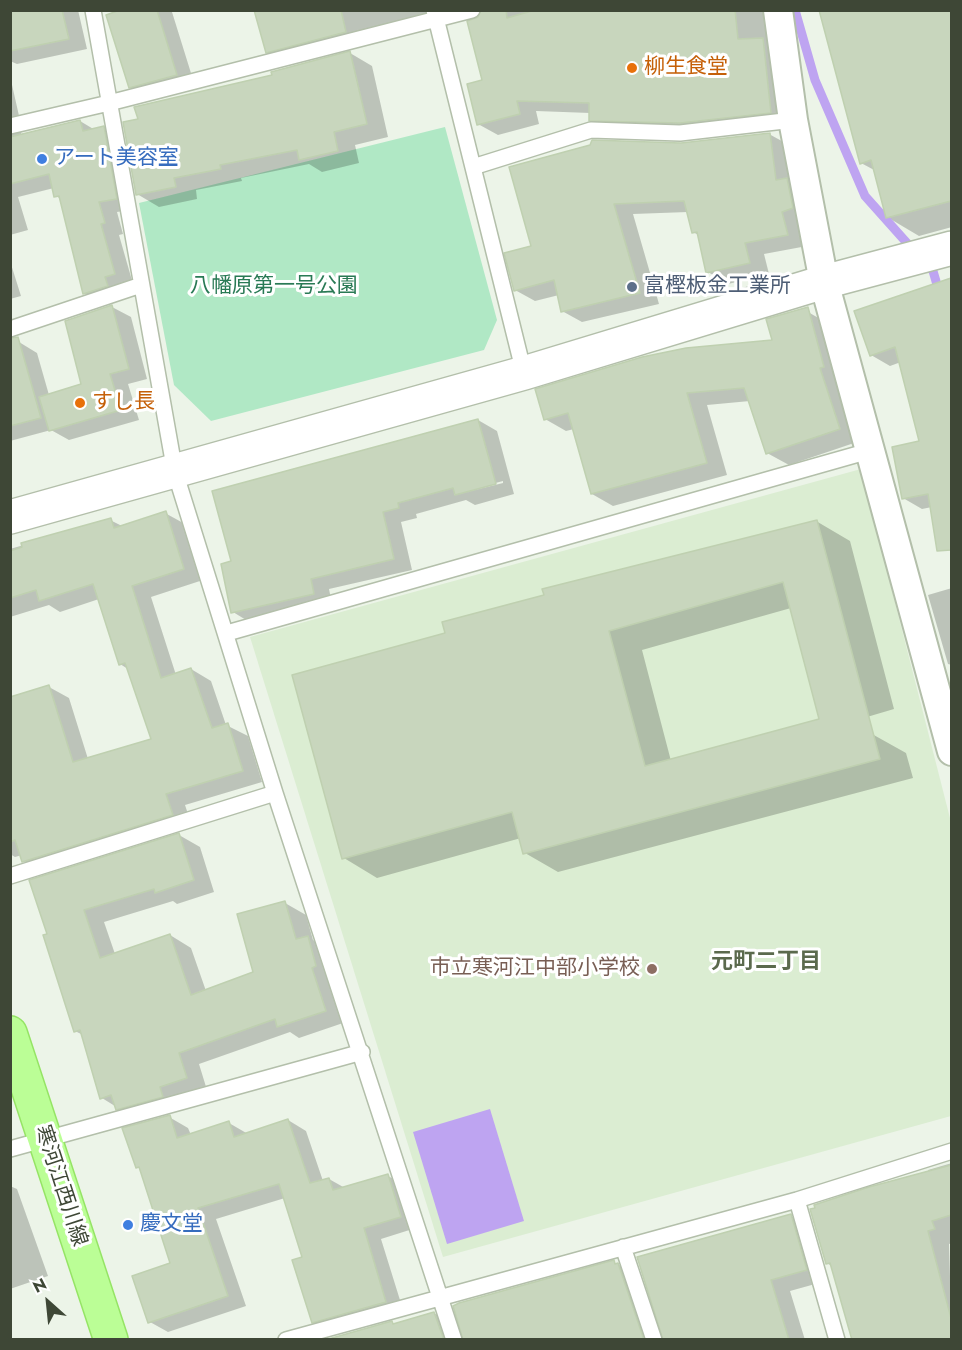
<!DOCTYPE html>
<html>
<head>
<meta charset="utf-8">
<style>
	body { margin:0 }
	#map { position:relative; width:962px; height:1350px; overflow:hidden; background:#ecf4e8; font-family:Jost,sans-serif }
	canvas { display:block }
	.frame { position:absolute; inset:0; border:12px solid #3e4736; pointer-events:none }
	.north { position:absolute; left:18px; top:1272px; width:60px; height:60px; -webkit-text-stroke:4px #fff; paint-order:stroke; rotate:333deg; font-size:16px; font-weight:700; line-height:24px; text-align:center; color:#3e4736 }
	.north::after { content:''; display:block; margin:auto; width:21px; height:27px; background:#3e4736; clip-path:polygon(50% 0,100% 100%,50% 72%,0 100%) }
</style>
</head>
<body>
<div id="map">
<canvas width="962" height="1350"></canvas>
<div class="frame"></div>
<div class="north">N</div>
</div>
<script>
const context = document.querySelector('canvas').getContext('2d');
context.lineJoin = 'round';
function paint(path, color) { context.fillStyle = color; context.fill(path, 'evenodd'); }
const shape = rows => new Path2D(rows.map(r => 'M' + r).join(''));
function trace(path, color, width, dash) { context.strokeStyle = color; context.lineWidth = width; context.lineCap = dash ? 'butt' : 'round'; context.setLineDash(dash || []); context.stroke(path); }
function write(font, color, halo, rows, align = 'center') {
  context.font = font + ' Jost,"Noto Sans JP",sans-serif'; context.lineWidth = 6; context.setLineDash([]); context.textBaseline = 'middle'; context.strokeStyle = halo; context.fillStyle = color; for (const [text, x, y, turn = 0] of rows) {
    context.save(); context.translate(x, y); context.rotate((+turn || 0) * Math.PI / 180); context.textAlign = isNaN(turn) ? turn : align; if (halo) context.strokeText(text, 0, 0); context.fillText(text, 0, 0); context.restore();
  }
}
paint(shape([
	[861,469,951,822,951,1116,443,1257,250,637]
]), '#dbedd2');
paint(shape([
	[445,127,497,320,484,350,211,421,174,385,139,203]
]), '#b0e8c5');
paint(shape([
	[490,1109,524,1221,447,1244,413,1132]
]), '#bea4f1');
paint(shape([
	[10,10,78,10,87,49,17,64,10,61],
	[125,10,172,12,195,86,149,98,130,87],
	[256,10,445,10,286,63,267,52],
	[479,10,768,10,790,123,610,131,591,120,590,113,536,111,539,124,498,135,478,124,484,81,482,12],
	[821,10,952,10,952,227,919,236,887,217,876,171,861,163],
	[350,53,372,66,388,137,355,145,359,163,322,172,309,164,241,178,242,181,196,190,197,199,159,207,137,194,274,76],
	[10,76,22,129,21,134,80,121,95,130,103,128,122,139,135,209,117,212,123,234,119,235,133,284,103,304,84,293,61,199,56,196,54,188,18,197,28,230,10,235],
	[769,134,789,145,807,246,764,254,769,274,728,284,708,272,700,236,693,232,688,212,633,214,659,304,582,322,562,311,559,295,535,301,515,290,532,247,681,144],
	[10,261,21,296,10,299],
	[952,280,952,549,937,540,932,507,922,509,903,498,921,442,901,362,890,366,871,355,856,312],
	[112,307,131,317,147,379,128,384,139,420,69,440,51,430,10,441,10,344,19,342,37,353,49,395,83,385],
	[808,312,829,324,860,441,789,465,767,453,750,401,707,405,727,475,613,506,592,494,574,429,566,431,545,419,774,341],
	[478,420,497,431,514,494,475,505,466,500,416,514,417,518,401,522,412,570,329,589,332,604,251,623,233,612],
	[503,481,503,483,454,495,454,494],
	[165,513,185,524,203,580,151,597,176,675,191,669,211,681,226,725,248,736,262,782,185,805,192,826,44,872,24,861,22,855,15,857,10,854,10,699,49,687,69,698,88,759,152,740,128,669,120,664,99,599,60,612,49,605,10,617,10,549,110,520,122,526],
	[816,521,850,541,894,709,850,722,791,608,642,650,671,761,872,734,906,753,913,778,558,872,525,853,521,838,377,878,344,858,447,634],
	[952,588,952,665,948,664,928,595],
	[179,835,200,847,214,892,177,904,173,901,104,922,115,954,170,935,191,948,206,991,255,973,285,903,306,915,313,940,329,949,346,1022,299,1038,290,1032,199,1064,207,1090,139,1121,102,1098,83,1035,75,1031,45,936],
	[169,1117,188,1128,191,1135,229,1123,248,1134,288,1120,306,1131,323,1181,329,1179,345,1188,388,1176,406,1186,419,1227,381,1239,404,1313,332,1333,313,1322,303,1258,285,1198,216,1219,246,1306,168,1332,150,1322,172,1264,141,1169,137,1167],
	[952,1163,952,1243,949,1244,952,1340,853,1340,833,1267,827,1263,929,1173,928,1170],
	[10,1186,17,1189,48,1276,10,1289],
	[791,1216,810,1227,826,1281,790,1291,805,1340,664,1340],
	[614,1262,637,1276,659,1340,464,1340],
	[434,1313,454,1325,459,1340,339,1340]
]), '#0003');
trace(shape([
	[795,10,815,80,865,196,915,252],
	[924,262,933,271,940,295]
]), '#bea4f1', 9);
const building = shape([
	[10,10,62,10,69,39,10,51,10,10],
	[120,10,157,10,177,75,129,88,106,15,120,10],
	[254,10,341,10,346,32,266,53,254,10],
	[481,10,506,10,507,18,535,10,735,10,738,39,763,38,771,113,680,123,589,121,589,103,517,101,520,114,477,125,467,84,482,80,467,21,478,17,481,10],
	[819,10,951,10,951,201,886,218,871,160,860,164,819,10],
	[350,51,367,124,334,132,338,151,299,160,297,150,220,165,221,169,174,178,176,187,136,195,123,122,138,119,134,107,272,75,271,72,350,51],
	[80,120,83,131,104,126,117,199,99,202,105,223,101,224,115,274,105,277,108,286,83,294,59,196,54,197,49,174,10,184,10,137,80,120],
	[770,133,776,180,787,178,793,208,782,212,788,235,745,243,750,263,706,273,697,232,692,233,684,201,614,204,640,293,561,312,554,280,514,291,504,253,531,246,509,167,590,145,592,140,681,143,770,133],
	[951,278,951,550,937,551,928,494,902,499,892,447,919,441,895,347,870,356,854,311,951,278],
	[112,305,129,369,110,374,121,410,49,431,39,397,81,384,65,321,112,305],
	[808,307,824,367,820,368,840,429,766,454,744,388,687,393,707,463,591,494,568,413,544,420,535,389,642,357,686,348,772,340,766,319,808,307],
	[18,337,41,418,10,426,10,338,18,337],
	[478,419,496,484,455,495,453,488,398,503,399,508,383,512,394,559,311,579,314,594,231,613,221,564,231,561,212,491,478,419],
	[166,511,184,569,132,586,161,678,191,668,212,728,228,723,243,771,166,794,173,815,22,862,15,840,10,842,10,697,49,685,73,762,151,739,125,663,119,665,93,584,39,601,36,590,10,598,10,551,22,547,21,543,111,518,114,528,166,511],
	[817,520,880,759,523,854,512,812,342,859,292,675,445,633,442,622,544,595,542,589,817,520],
	[783,582,819,719,645,766,609,631,783,582],
	[179,833,194,880,155,893,154,889,84,910,100,958,170,934,191,995,253,972,237,914,285,901,296,939,308,936,316,966,312,968,326,1011,277,1027,275,1019,179,1053,187,1078,160,1087,163,1097,116,1110,111,1095,100,1099,80,1030,74,1032,43,935,47,934,29,880,179,833],
	[170,1115,177,1138,229,1121,234,1137,288,1119,310,1183,329,1178,333,1190,388,1174,401,1217,364,1228,386,1302,312,1323,292,1260,302,1257,279,1184,198,1208,228,1296,148,1323,132,1276,170,1263,139,1167,136,1168,122,1128,170,1115],
	[951,1165,951,1215,932,1221,935,1229,928,1231,951,1318,951,1340,852,1340,830,1263,826,1264,810,1209,815,1208,814,1205,869,1187,951,1165],
	[791,1214,807,1270,771,1280,789,1340,663,1340,637,1257,791,1214],
	[614,1260,615,1264,618,1263,644,1340,463,1340,453,1306,459,1303,614,1260],
	[434,1312,444,1340,325,1340,392,1321,393,1324,434,1312]
]);
paint(building, '#c8d6bd');
trace(building, '#bfd0b0', 1.5);
const service = shape([
	[93,10,175,472,275,793,454,1340],
	[434,10,524,373],
	[10,126,109,103,472,10],
	[473,167,591,130,680,133,793,120],
	[10,329,141,285],
	[227,633,869,451],
	[10,876,275,793],
	[10,1149,362,1052],
	[797,1200,837,1340],
	[623,1247,654,1340],
	[286,1340,797,1200,952,1151]
]);
const minor = shape([
	[778,10,793,120,824,282,952,751]
]);
const tertiary = shape([
	[10,517,524,373,824,282,952,248]
]);
const primary = shape([
	[10,1033,111,1340]
]);
trace(service, '#b3bfaa', 18);
trace(minor, '#b3bfaa', 32);
trace(tertiary, '#b3bfaa', 36);
trace(primary, '#95e465', 36);
trace(service, '#fff', 15);
trace(minor, '#fff', 28);
trace(tertiary, '#fff', 33);
trace(primary, '#bbfe96', 33);
for (const [x, y, r, color] of [
	[632,68,6,"#e8710a"],
	[42,159,6,"#3f7fe0"],
	[632,287,6,"#5c6f8a"],
	[80,403,6,"#e8710a"],
	[652,969,6,"#8d6e63"],
	[128,1225,6,"#3f7fe0"]
]) { const dot = new Path2D(); dot.arc(x, y, r, 0, 2 * Math.PI); context.fillStyle = color; context.fill(dot); trace(dot, '#fff', 2); }
write('21px', '#c56008', '#fff', [
	["柳生食堂",644,68],
	["すし長",92,403]
], 'left');
write('21px', '#366cbe', '#fff', [
	["アート美容室",54,159],
	["慶文堂",140,1225]
], 'left');
write('21px', '#297a55', '#fff', [
	["八幡原第一号公園",274,287]
]);
write('21px', '#4e5e75', '#fff', [
	["富樫板金工業所",644,287]
], 'left');
write('21px', '#785e54', '#fff', [
	["市立寒河江中部小学校",640,969]
], 'right');
write('21px', '#3e4736', '#fff', [
	["寒河江西川線",60,1186,72]
]);
write('bold 22px', '#5b6a4d', '#fff', [
	["元町二丁目",766,963]
]);
</script>
</body>
</html>
